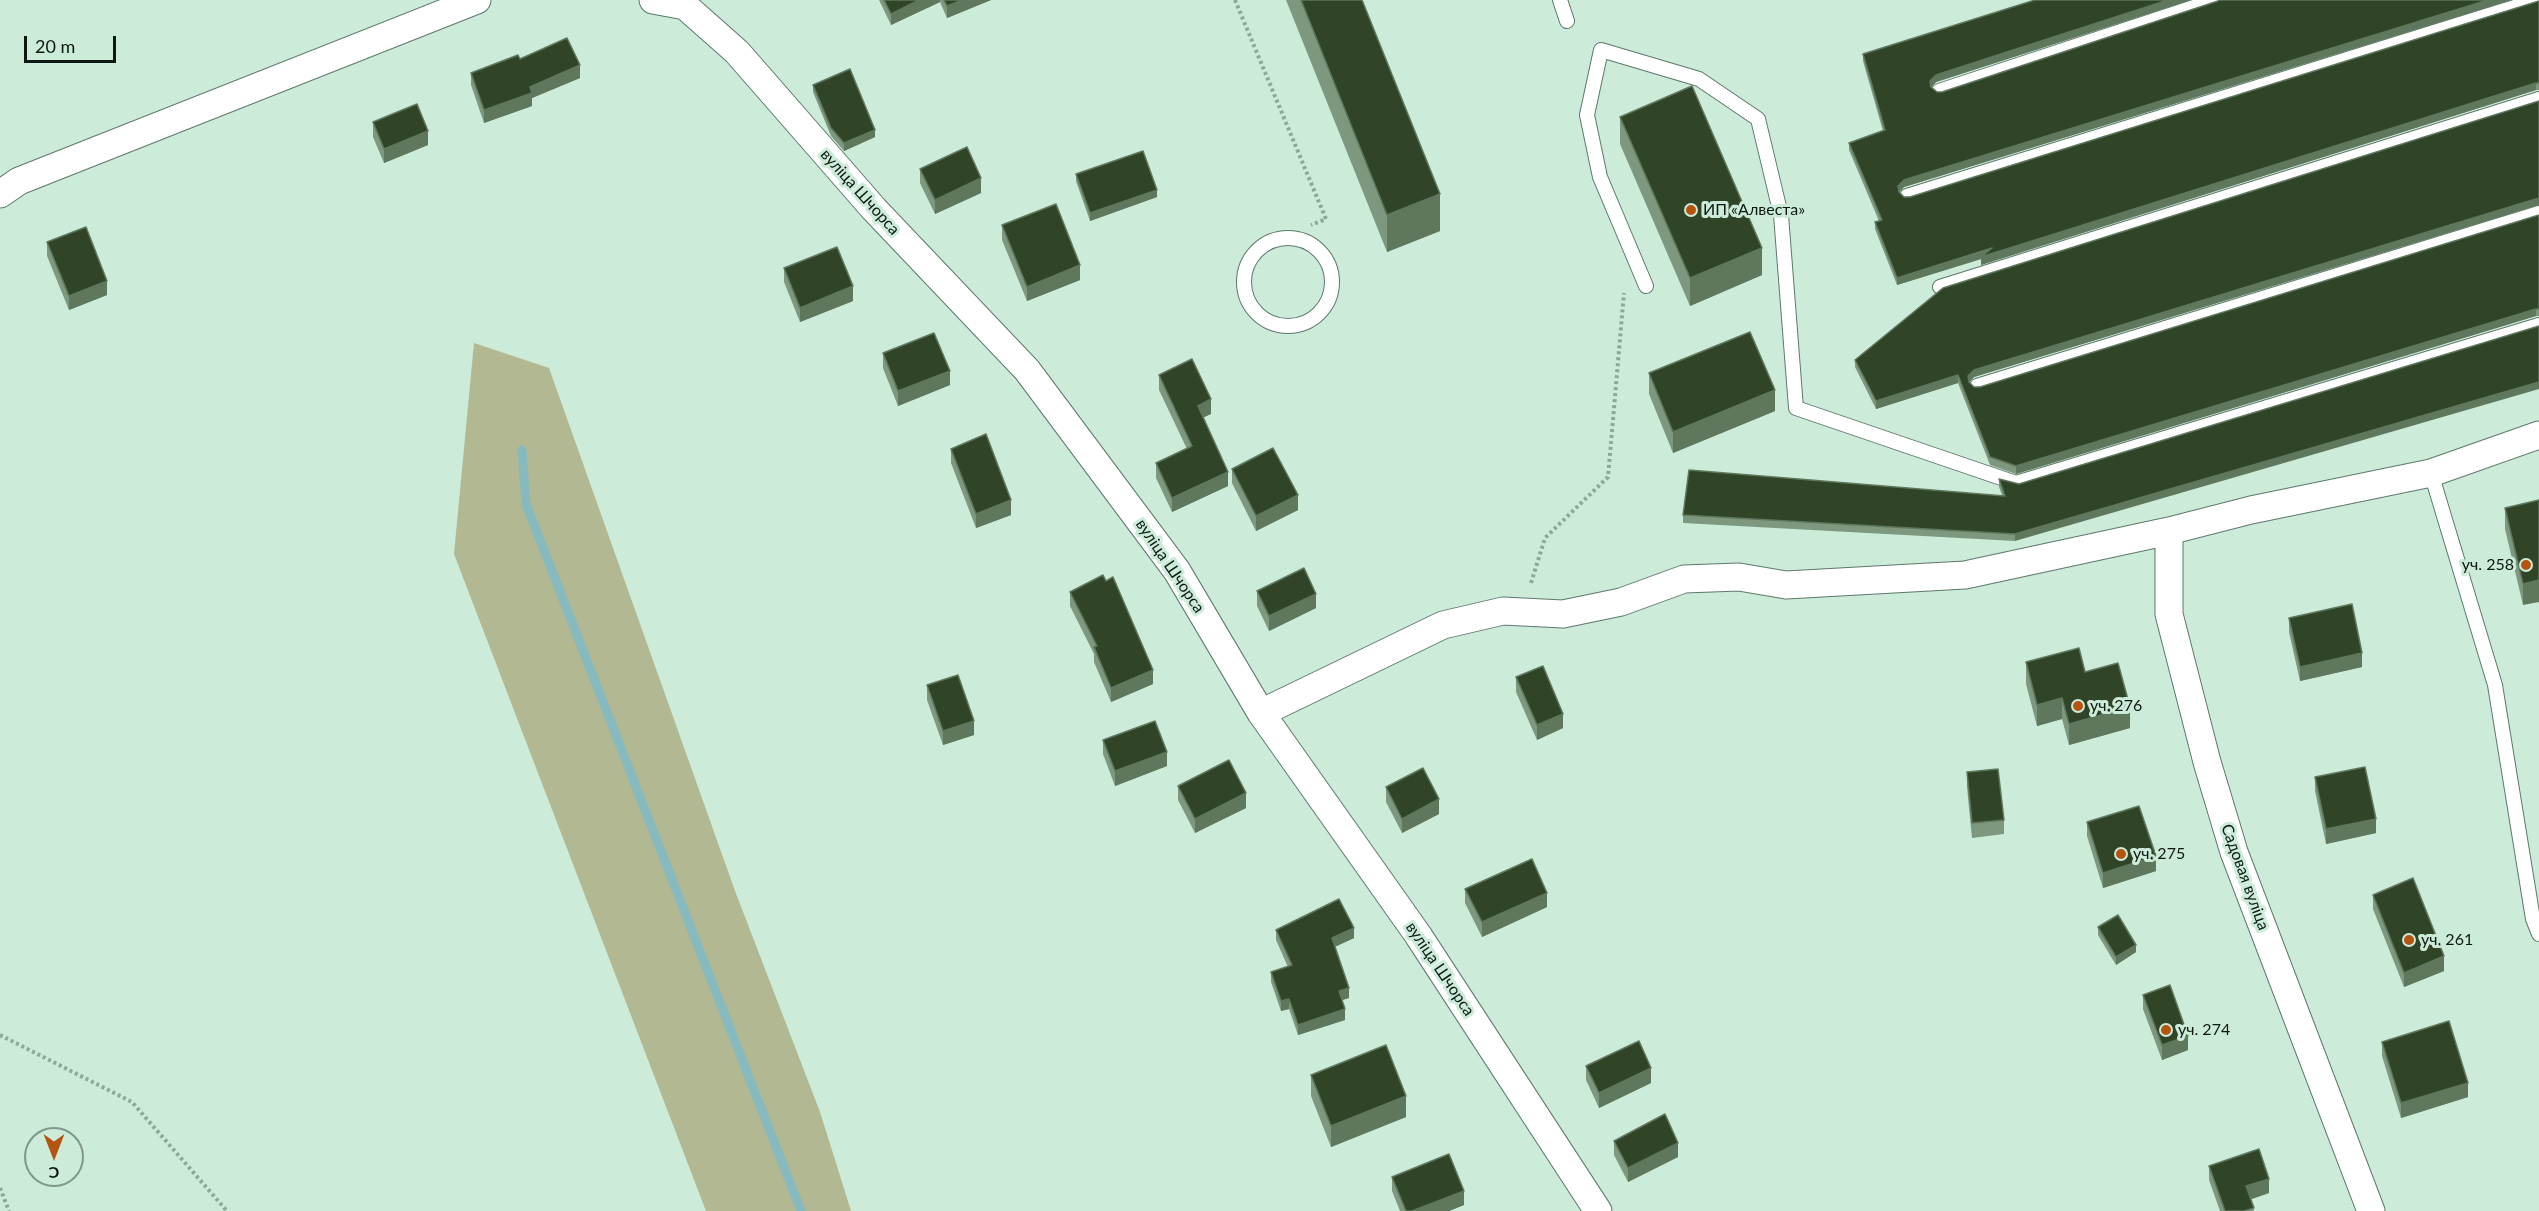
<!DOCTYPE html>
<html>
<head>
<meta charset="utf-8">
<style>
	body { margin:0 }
	#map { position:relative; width:2539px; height:1211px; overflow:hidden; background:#ccebd9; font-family:Lato,sans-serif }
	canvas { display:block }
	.north { position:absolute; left:24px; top:1127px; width:60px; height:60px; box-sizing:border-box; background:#ccebd9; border:2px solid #809789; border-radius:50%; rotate:180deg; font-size:16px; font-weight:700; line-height:24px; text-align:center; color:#0d1812 }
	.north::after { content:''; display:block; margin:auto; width:21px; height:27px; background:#b4540f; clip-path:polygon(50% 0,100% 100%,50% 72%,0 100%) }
	.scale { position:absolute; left:24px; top:36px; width:92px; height:27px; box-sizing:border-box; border:3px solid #0d1812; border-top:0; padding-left:8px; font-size:18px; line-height:21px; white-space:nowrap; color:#0d1812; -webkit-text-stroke:4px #ccebd9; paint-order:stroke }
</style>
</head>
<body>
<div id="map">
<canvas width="2539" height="1211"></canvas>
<div class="north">С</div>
<div class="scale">20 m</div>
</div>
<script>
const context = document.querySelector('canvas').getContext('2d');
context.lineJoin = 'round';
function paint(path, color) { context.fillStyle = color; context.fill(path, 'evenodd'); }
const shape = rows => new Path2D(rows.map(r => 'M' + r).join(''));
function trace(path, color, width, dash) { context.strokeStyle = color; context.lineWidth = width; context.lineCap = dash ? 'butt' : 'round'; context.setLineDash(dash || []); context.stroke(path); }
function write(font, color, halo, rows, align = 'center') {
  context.font = font + ' Lato,sans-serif'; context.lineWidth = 6; context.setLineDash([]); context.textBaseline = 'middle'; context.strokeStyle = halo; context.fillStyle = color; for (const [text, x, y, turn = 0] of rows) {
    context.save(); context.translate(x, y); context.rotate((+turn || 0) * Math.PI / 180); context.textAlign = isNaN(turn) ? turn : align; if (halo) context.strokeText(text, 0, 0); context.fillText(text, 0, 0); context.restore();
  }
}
paint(shape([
	[474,343,549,368,735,891,820,1112,851,1211,706,1211,454,554]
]), '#b1b892');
trace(shape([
	[522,450,526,504,801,1211]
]), '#87babf', 9);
const service = shape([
	[1560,0,1567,21],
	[1939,91,2215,0],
	[1907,196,2537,0],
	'1244 282a44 44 0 1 1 88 0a44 44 0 1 1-88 0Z',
	[1646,286,1600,177,1587,115,1601,50,1699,79,1758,119,1781,215,1796,408,2016,483,2539,325],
	[1940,287,2539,99],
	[1977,386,2539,213],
	[2431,473,2495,685,2533,919,2539,934]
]);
const minor = shape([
	[653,0,685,6,737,52,874,209,1027,370,1177,571,1261,713,1418,935,1598,1211],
	[0,194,19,181,477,0],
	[2169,531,2169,614,2207,762,2234,852,2371,1211],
	[1261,713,1443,625,1503,611,1563,614,1621,602,1684,579,1739,577,1786,585,1965,575,2169,531,2251,510,2431,473,2539,435]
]);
trace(service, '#5d7969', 16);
trace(minor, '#5d7969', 29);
trace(shape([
	[1235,0,1326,219,1311,225],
	[1531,583,1545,538,1608,477,1624,293],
	[0,1035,132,1102,227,1211],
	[0,1188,9,1211]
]), '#8fa799', 4, [3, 3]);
trace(service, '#fff', 14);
trace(minor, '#fff', 27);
paint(shape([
	[879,0,991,0,947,18,940,2,891,25],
	[1286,0,1362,0,1440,231,1387,252],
	[2035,0,2191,0,1936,82,1931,88,1937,92,1942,92,2512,0,1904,187,1899,193,1904,197,1910,197,2539,1,2539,90,2536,90,1981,265,1981,259,1897,285,1875,229,1875,222,1879,221,1849,150,1849,143,1883,131,1863,61,1863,54],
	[471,73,580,78,532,98,532,106,484,123,471,85],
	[813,85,875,137,844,151,831,136,813,92],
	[2539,101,2539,205,1974,377,1969,383,1974,387,1980,387,2539,215,2539,316,2536,316,2016,474,1990,465,1958,383,1876,409,1855,367,1855,360],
	[1620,117,1762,275,1690,306,1620,144],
	[373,122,428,145,384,163,373,137],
	[920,169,981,193,935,214,920,183],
	[1076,174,1157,197,1090,221,1076,181],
	[1002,225,1080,280,1027,301,1002,240],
	[47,242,107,295,69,310,47,256],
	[784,268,853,301,800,322,784,282],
	[883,353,950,385,898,406,883,368],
	[1649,373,1775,411,1673,453,1649,394],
	[1159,375,1211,414,1203,417,1228,486,1172,512,1156,478,1156,463,1187,449,1159,390],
	[951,449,1011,515,976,528,951,463],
	[1232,469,1298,510,1256,531,1232,483],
	[1999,479,2019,484,2015,541,1683,523,1683,515,2002,495,1999,487],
	[2539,500,2523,605,2505,529,2505,508],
	[1257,591,1316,608,1269,631,1257,606],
	[1070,592,1153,684,1111,702,1094,662,1094,654,1070,606],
	[2289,618,2362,667,2300,681,2289,632],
	[2026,662,2085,672,2130,728,2069,745,2062,719,2037,726,2026,684],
	[1516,677,1563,728,1537,740,1516,692],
	[927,685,974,735,943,745,927,700],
	[1103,740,1167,766,1115,786,1103,754],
	[1967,772,2004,820,2004,834,1972,838,1967,787],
	[2315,777,2376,833,2326,844,2315,791],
	[1178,786,1246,808,1195,833,1178,800],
	[1386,787,1439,814,1402,833,1386,802],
	[2087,822,2156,871,2103,888,2087,836],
	[1465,889,1547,907,1482,937,1465,903],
	[2373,895,2444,971,2404,987,2373,909],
	[2098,927,2136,952,2116,965,2098,935],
	[1276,930,1354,938,1335,947,1349,998,1342,1000,1345,1020,1298,1035,1289,1009,1281,1011,1271,982,1271,972,1288,967,1276,940],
	[2143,995,2188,1050,2162,1060,2143,1009],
	[2382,1042,2468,1097,2401,1118,2382,1056],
	[1586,1066,1651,1083,1599,1108,1586,1080],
	[1311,1075,1406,1117,1331,1147,1311,1096],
	[1614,1141,1678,1157,1628,1182,1614,1155],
	[2209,1166,2269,1193,2251,1199,2254,1211,2220,1211,2209,1180],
	[1392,1177,1464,1205,1449,1211,1400,1211,1392,1191]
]), '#7e9880');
paint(shape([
	[919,0,940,0,940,2,891,25,891,14],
	[962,0,991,0,947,18,947,6],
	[2168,0,2191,0,1936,82,1930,89,1930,81,1936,75],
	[2488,0,2512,0,1904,187,1898,193,1898,186,1904,180],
	[580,65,580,78,532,98,532,106,484,123,484,110,530,87],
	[2536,83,2536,90,1981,265,1981,259,1897,285,1897,278],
	[875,130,875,137,844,151,844,143],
	[428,131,428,145,384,163,384,149],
	[981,178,981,193,935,214,935,200],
	[1157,190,1157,197,1090,221,1090,213],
	[1440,194,1440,231,1387,252,1387,215],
	[2539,198,2539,205,1974,377,1968,383,1968,376,1974,370],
	[1762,248,1762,275,1690,306,1690,278],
	[1080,265,1080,280,1027,301,1027,287],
	[107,281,107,295,69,310,69,296],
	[853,286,853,301,800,322,800,308],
	[2536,309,2536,316,2016,474,2016,466],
	[950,371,950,385,898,406,898,391],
	[1958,375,1958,383,1876,409,1876,401],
	[2539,382,2539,389,2015,541,2015,534],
	[1775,390,1775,411,1673,453,1673,432],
	[1211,399,1211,414,1198,420,1198,406],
	[1228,472,1228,486,1172,512,1172,498],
	[1298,495,1298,510,1256,531,1256,516],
	[1011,500,1011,515,976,528,976,514],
	[2539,580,2539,602,2523,605,2523,584],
	[1316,594,1316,608,1269,631,1269,616],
	[2362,653,2362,667,2300,681,2300,667],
	[1153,670,1153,684,1111,702,1111,688],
	[2062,698,2062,719,2037,726,2037,705],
	[2130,707,2130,728,2069,745,2069,724],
	[1563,714,1563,728,1537,740,1537,725],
	[974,721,974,735,943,745,943,731],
	[1167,752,1167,766,1115,786,1115,771],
	[1246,793,1246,808,1195,833,1195,819],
	[1439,799,1439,814,1402,833,1402,819],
	[2376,819,2376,833,2326,844,2326,829],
	[2156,856,2156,871,2103,888,2103,873],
	[1547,893,1547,907,1482,937,1482,922],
	[1354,928,1354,938,1332,948,1332,938],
	[2136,945,2136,952,2116,965,2116,957],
	[2444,956,2444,971,2404,987,2404,973],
	[1349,988,1349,998,1339,1001,1339,991],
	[1289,999,1289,1009,1281,1011,1281,1001],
	[1345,1009,1345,1020,1298,1035,1298,1025],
	[2188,1036,2188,1050,2162,1060,2162,1045],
	[1651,1068,1651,1083,1599,1108,1599,1093],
	[2468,1083,2468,1097,2401,1118,2401,1103],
	[1406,1096,1406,1117,1331,1147,1331,1126],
	[1678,1143,1678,1157,1628,1182,1628,1168],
	[2269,1179,2269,1193,2246,1201,2246,1186],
	[1464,1191,1464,1205,1449,1211,1412,1211]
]), '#5f775d');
const building = shape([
	[884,0,919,0,891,14,884,0],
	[944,0,962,0,947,6,944,0],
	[1301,0,1362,0,1440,194,1387,215,1301,0],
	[2035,0,2168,0,1936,75,1930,81,1931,87,1937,92,1942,92,2218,1,2219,0,2488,0,1904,180,1898,186,1899,192,1904,197,1910,197,2539,1,2539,83,2536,83,1981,257,1992,248,1897,278,1875,222,1882,220,1849,143,1885,130,1863,54,2035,0],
	[567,38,580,65,530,87,532,93,484,110,471,73,518,55,520,59,567,38],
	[850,69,875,130,844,143,831,128,813,85,850,69],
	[1692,86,1762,248,1690,278,1620,117,1692,86],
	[2539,101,2539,198,1974,370,1968,376,1969,382,1974,387,1980,387,2539,215,2539,309,2536,309,2016,466,1990,457,1958,375,1876,401,1855,360,1943,288,2539,101],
	[417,104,428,131,384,149,373,122,417,104],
	[967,147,981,178,935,200,920,169,967,147],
	[1143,151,1157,190,1090,213,1076,174,1143,151],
	[1056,204,1080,265,1027,287,1002,225,1056,204],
	[86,227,107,281,69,296,47,242,86,227],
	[837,247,853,286,800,308,784,268,837,247],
	[2539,326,2539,382,2015,534,1683,515,1689,470,2005,496,1999,479,2019,484,2539,326],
	[1750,332,1775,390,1673,432,1649,373,1750,332],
	[934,333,950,371,898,391,883,353,934,333],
	[1192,359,1211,399,1198,406,1228,472,1172,498,1156,463,1192,446,1159,375,1192,359],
	[986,434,1011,500,976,514,951,449,986,434],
	[1273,448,1298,495,1256,516,1232,469,1273,448],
	[2539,500,2539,580,2523,584,2505,508,2539,500],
	[1304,568,1316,594,1269,616,1257,591,1304,568],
	[1103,575,1106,581,1113,577,1153,670,1111,688,1094,647,1097,646,1070,592,1103,575],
	[2352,604,2362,653,2300,667,2289,618,2352,604],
	[2079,648,2085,672,2118,663,2130,707,2069,724,2062,698,2037,705,2026,662,2079,648],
	[1543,666,1563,714,1537,725,1516,677,1543,666],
	[958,675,974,721,943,731,927,685,958,675],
	[1155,721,1167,752,1115,771,1103,740,1155,721],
	[1229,760,1246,793,1195,819,1178,786,1229,760],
	[2365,767,2376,819,2326,829,2315,777,2365,767],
	[1423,768,1439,799,1402,819,1386,787,1423,768],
	[1998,769,2004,820,1972,823,1967,772,1998,769],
	[2139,806,2156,856,2103,873,2087,822,2139,806],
	[1532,859,1547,893,1482,922,1465,889,1532,859],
	[2413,878,2444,956,2404,973,2373,895,2413,878],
	[1339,899,1354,928,1332,938,1349,988,1339,991,1345,1009,1298,1025,1289,999,1281,1001,1271,972,1292,965,1276,930,1339,899],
	[2118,915,2136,945,2116,957,2098,927,2118,915],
	[2170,985,2188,1036,2162,1045,2143,995,2170,985],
	[2449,1021,2468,1083,2401,1103,2382,1042,2449,1021],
	[1639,1041,1651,1068,1599,1093,1586,1066,1639,1041],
	[1386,1045,1406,1096,1331,1126,1311,1075,1386,1045],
	[1665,1114,1678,1143,1628,1168,1614,1141,1665,1114],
	[2259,1149,2269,1179,2246,1186,2254,1208,2244,1211,2225,1211,2209,1166,2259,1149],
	[1449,1154,1464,1191,1412,1211,1406,1211,1392,1177,1449,1154]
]);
paint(building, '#304528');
trace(building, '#5f775d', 1.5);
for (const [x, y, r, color] of [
	[1691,210,6,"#b4540f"],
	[2526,565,6,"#b4540f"],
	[2078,706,6,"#b4540f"],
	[2121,854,6,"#b4540f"],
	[2409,940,6,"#b4540f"],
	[2166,1030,6,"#b4540f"]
]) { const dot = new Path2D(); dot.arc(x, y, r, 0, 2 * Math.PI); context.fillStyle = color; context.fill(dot); trace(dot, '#ccebd9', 2); }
write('16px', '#0d1812', '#ccebd9', [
	["вуліца Шчорса",860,192,48],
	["вуліца Шчорса",1170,566,56],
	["Садовая вуліца",2245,877,70],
	["вуліца Шчорса",1440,969,56]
]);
write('16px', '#0d1812', '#ccebd9', [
	["ИП «Алвеста»",1703,210],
	["уч. 258",2514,565,"right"],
	["уч. 276",2090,706],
	["уч. 275",2133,854],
	["уч. 261",2421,940],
	["уч. 274",2178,1030]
], 'left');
</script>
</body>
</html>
